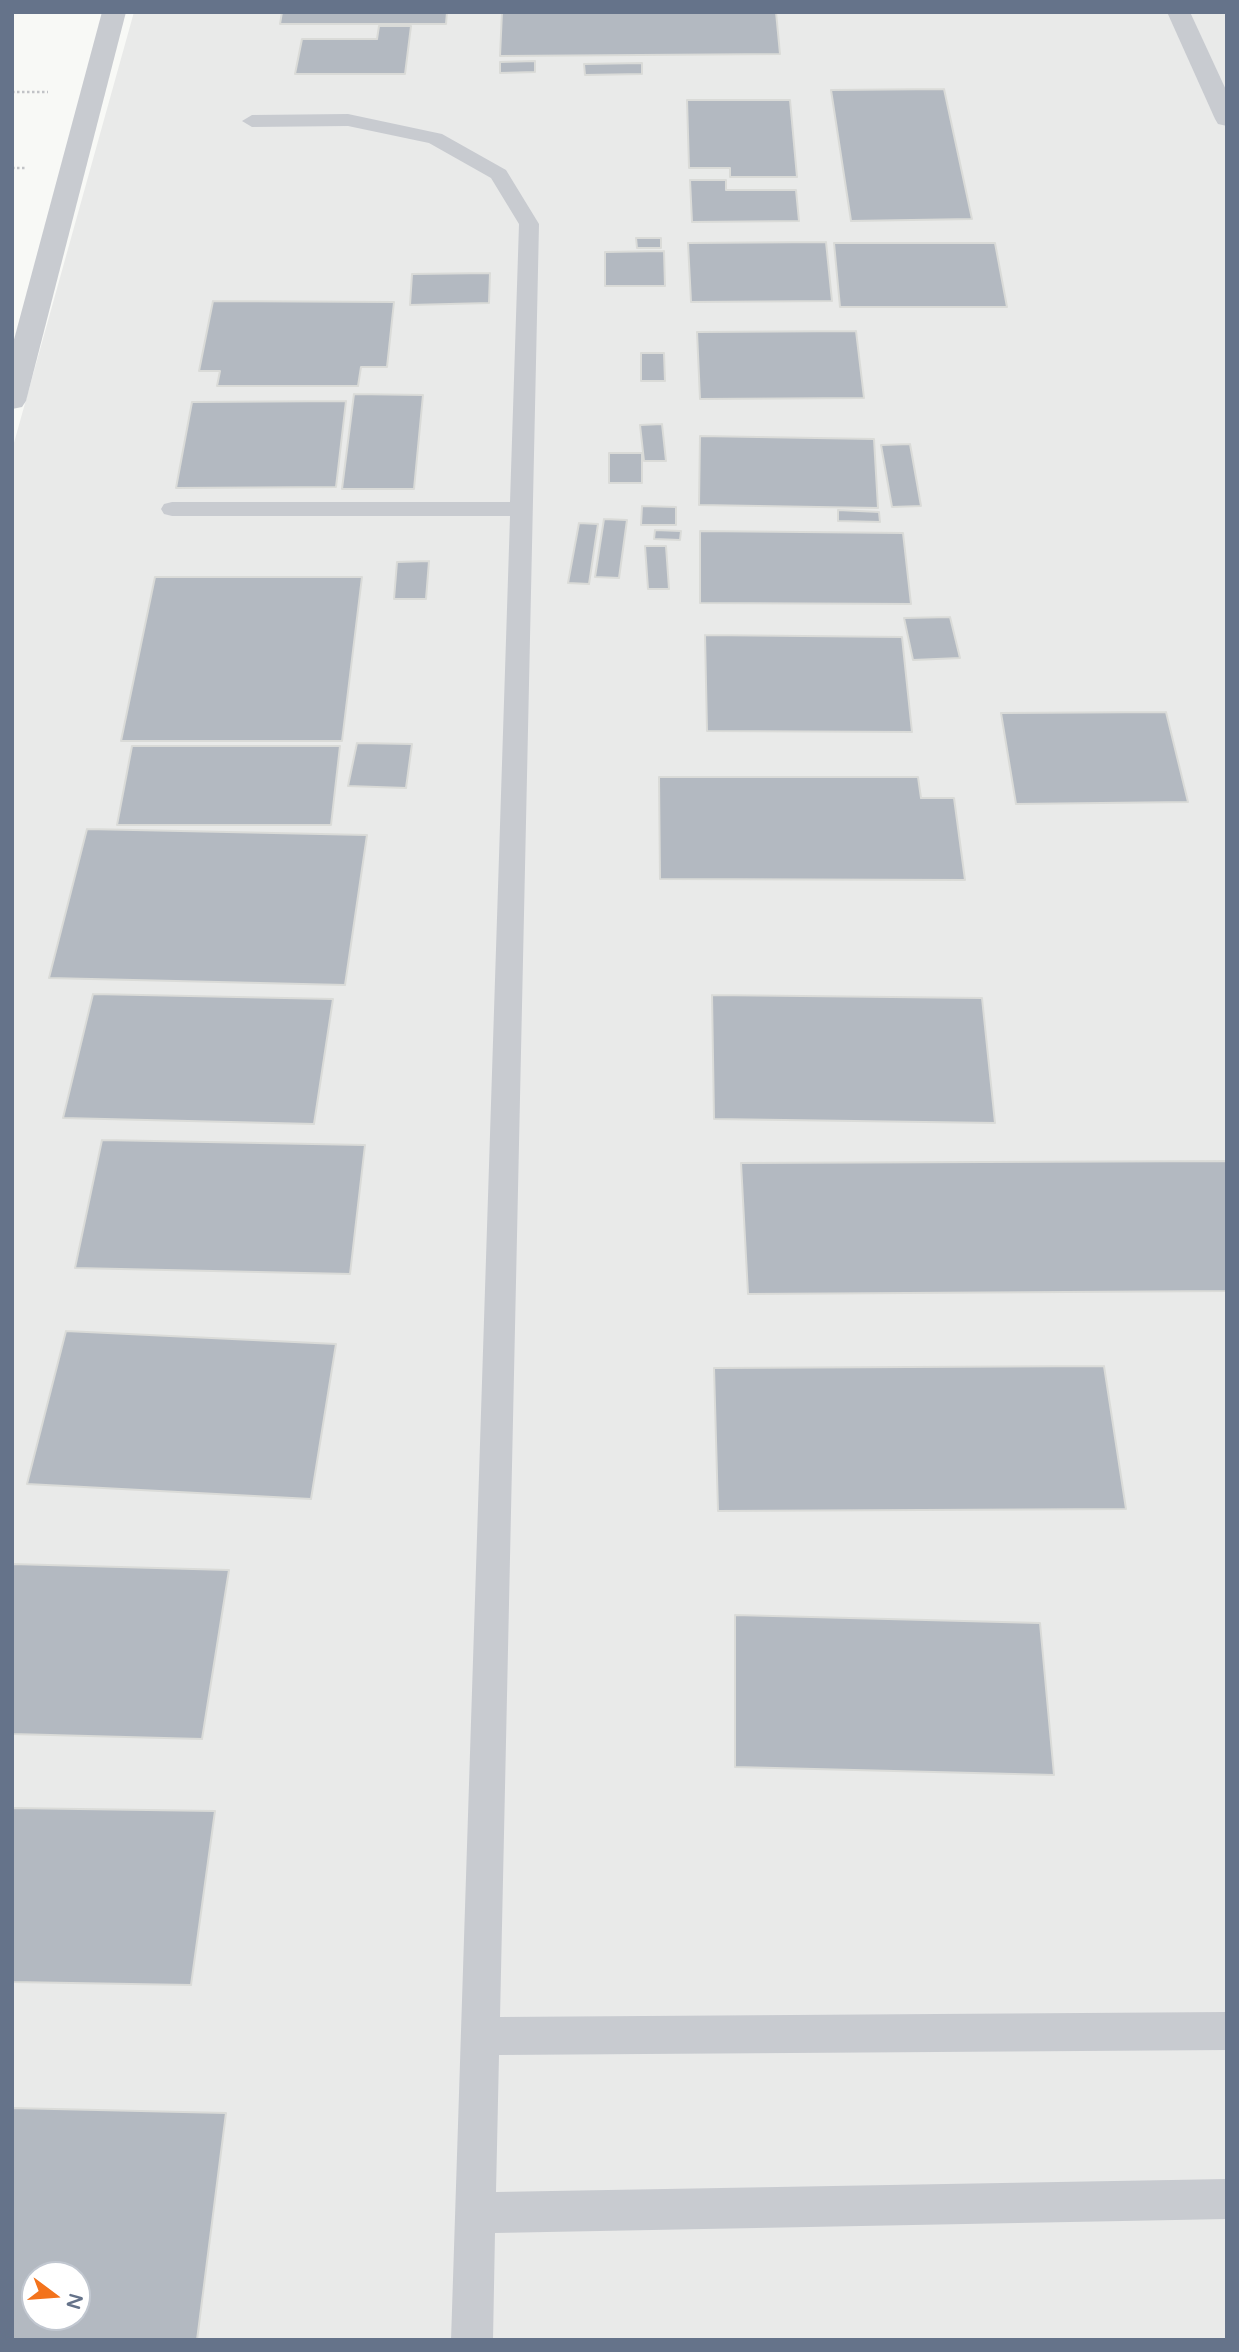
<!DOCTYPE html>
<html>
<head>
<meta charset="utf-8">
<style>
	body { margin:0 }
	#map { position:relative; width:1239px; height:2352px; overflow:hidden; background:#f8f9f6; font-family:"Varela Round",sans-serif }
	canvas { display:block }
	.frame { position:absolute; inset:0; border:14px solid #65738a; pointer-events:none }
	.north { position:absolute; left:21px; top:2261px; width:70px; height:70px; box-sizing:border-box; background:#fff; border:2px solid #c1c7d0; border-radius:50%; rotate:106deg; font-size:19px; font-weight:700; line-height:28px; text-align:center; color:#65738a }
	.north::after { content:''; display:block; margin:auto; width:24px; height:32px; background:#f3731c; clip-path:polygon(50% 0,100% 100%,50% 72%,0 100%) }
</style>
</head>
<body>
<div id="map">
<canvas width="1239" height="2352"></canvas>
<div class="frame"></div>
<div class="north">N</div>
</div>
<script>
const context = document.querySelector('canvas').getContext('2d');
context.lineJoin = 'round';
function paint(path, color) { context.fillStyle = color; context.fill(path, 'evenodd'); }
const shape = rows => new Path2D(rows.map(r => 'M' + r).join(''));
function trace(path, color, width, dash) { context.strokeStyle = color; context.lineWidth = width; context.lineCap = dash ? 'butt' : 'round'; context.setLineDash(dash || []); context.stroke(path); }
paint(shape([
	[134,12,1227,12,1227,2340,12,2340,12,450],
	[35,2275,77,2275,77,2317,35,2317]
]), '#e9eae9');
const building = shape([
	[282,12,447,12,446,24,280,24,282,12],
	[502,12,776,12,780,54,500,56,502,12],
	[379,26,411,26,405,74,295,74,302,39,377,39,379,26],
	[535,61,535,72,500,73,500,62,535,61],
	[642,63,642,74,585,75,584,64,642,63],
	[944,89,972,219,851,221,831,90,944,89],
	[687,100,790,100,797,177,730,177,730,168,689,168,687,100],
	[690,180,726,180,726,190,796,190,799,221,692,222,690,180],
	[636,238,661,238,661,248,637,248,636,238],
	[826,242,832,301,691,302,688,243,826,242],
	[834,243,995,243,1007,307,840,307,834,243],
	[664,251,665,286,605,286,605,252,664,251],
	[490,273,489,303,410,305,412,274,490,273],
	[213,301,394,302,387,367,361,367,358,386,217,386,220,371,199,371,213,301],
	[856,331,864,398,700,399,697,332,856,331],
	[641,353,664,353,665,381,641,381,641,353],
	[354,394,423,395,414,489,342,489,354,394],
	[346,401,336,487,176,488,192,402,346,401],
	[662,424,666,461,644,461,640,425,662,424],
	[700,436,874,439,878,508,699,505,700,436],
	[910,444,921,506,892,507,881,445,910,444],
	[609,453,642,453,642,483,609,483,609,453],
	[642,506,676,507,676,525,641,525,642,506],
	[838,510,879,512,880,522,838,521,838,510],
	[604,519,627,520,619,578,595,577,604,519],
	[579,523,598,524,589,584,568,583,579,523],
	[655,530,681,531,680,540,654,539,655,530],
	[700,531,903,533,911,604,700,603,700,531],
	[645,546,666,546,669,589,648,589,645,546],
	[429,561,426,599,394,599,397,562,429,561],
	[155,577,362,577,342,741,121,741,155,577],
	[950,617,960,658,913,660,904,618,950,617],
	[705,635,902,637,912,732,707,731,705,635],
	[1166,712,1188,802,1016,804,1001,713,1166,712],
	[357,743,412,744,406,788,348,786,357,743],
	[132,746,340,746,331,825,117,825,132,746],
	[659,777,918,777,921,798,954,798,965,880,660,879,659,777],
	[87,829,367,835,345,985,49,978,87,829],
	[93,994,333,999,314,1124,63,1118,93,994],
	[712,995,982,998,995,1123,714,1119,712,995],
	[102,1140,365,1145,350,1274,75,1268,102,1140],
	[1227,1161,1227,1291,748,1294,741,1163,1227,1161],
	[66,1331,336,1344,311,1499,27,1484,66,1331],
	[1104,1366,1126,1509,718,1511,714,1368,1104,1366],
	[12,1564,229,1570,202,1739,12,1734,12,1564],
	[735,1615,1040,1623,1054,1775,735,1767,735,1615],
	[12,1808,215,1811,191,1985,12,1982,12,1808],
	[12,2108,226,2113,197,2340,12,2340,12,2108],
	[35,2275,77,2275,77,2317,35,2317,35,2275]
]);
paint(building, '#b3b9c1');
trace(building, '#dadbd8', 2);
trace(shape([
	[12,92,48,92],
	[12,168,25,168]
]), '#c1c3c6', 2.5, [2.5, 2.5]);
paint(shape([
	[348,114,442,134,506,170,539,224,500,2017,1227,2012,1227,2050,499,2055,496,2192,1227,2179,1227,2219,495,2233,493,2340,451,2340,510,516,172,516,164,514,161,509,164,504,172,502,510,502,519,224,491,178,429,143,348,126,252,127,242,121,252,115,348,114]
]), '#c8cbd0');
paint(shape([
	[102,12,126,12,26,401,22,407,12,409,12,347,102,12]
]), '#c8cbd0');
paint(shape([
	[1167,12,1190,12,1227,92,1227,126,1218,124,1215,119,1167,12]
]), '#c8cbd0');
</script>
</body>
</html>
